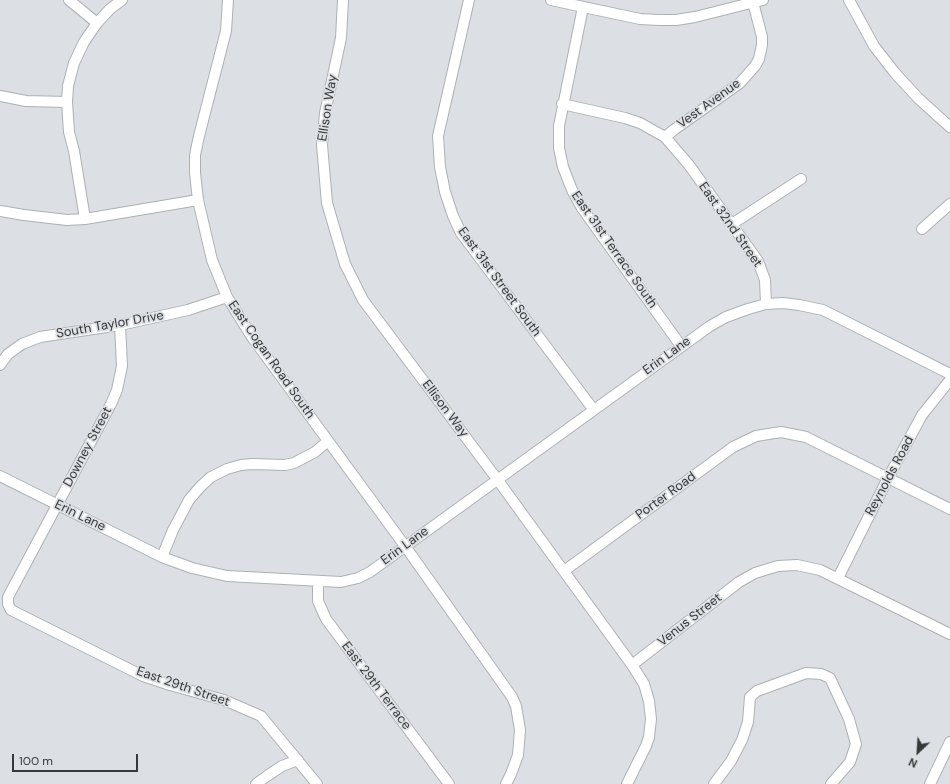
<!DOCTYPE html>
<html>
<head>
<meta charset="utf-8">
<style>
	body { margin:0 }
	#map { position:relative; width:950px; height:784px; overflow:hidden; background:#dcdfe3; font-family:"DM Sans",sans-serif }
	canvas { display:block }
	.north { position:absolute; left:898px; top:732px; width:40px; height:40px; -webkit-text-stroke:3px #dcdfe3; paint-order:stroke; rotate:205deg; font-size:11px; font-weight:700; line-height:16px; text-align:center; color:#363839 }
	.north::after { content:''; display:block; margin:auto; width:14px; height:18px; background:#363839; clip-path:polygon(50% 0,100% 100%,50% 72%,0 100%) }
	.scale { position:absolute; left:12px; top:754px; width:126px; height:18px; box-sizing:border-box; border:2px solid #363839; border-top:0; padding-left:5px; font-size:12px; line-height:14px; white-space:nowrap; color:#363839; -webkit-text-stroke:3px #dcdfe3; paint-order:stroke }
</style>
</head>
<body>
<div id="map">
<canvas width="950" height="784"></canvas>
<div class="north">N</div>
<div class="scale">100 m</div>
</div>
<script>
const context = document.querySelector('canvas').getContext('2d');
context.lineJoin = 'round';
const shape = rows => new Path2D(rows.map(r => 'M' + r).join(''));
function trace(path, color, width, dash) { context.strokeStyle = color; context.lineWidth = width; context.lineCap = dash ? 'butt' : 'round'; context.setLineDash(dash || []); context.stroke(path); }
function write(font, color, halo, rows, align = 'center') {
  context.font = font + ' "DM Sans",sans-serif'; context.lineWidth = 3.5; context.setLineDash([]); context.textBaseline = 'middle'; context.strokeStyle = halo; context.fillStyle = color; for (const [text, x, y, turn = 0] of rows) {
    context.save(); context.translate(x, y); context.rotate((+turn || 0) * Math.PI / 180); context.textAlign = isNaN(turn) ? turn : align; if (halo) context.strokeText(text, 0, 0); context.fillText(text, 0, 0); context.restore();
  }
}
const minor = shape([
	[69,0,97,23],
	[228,0,226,31,199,136,195,155,195,173,198,200,212,260,227,297,252,337,405,546,512,697,516,706,520,730,518,755,511,774,506,784],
	[343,0,341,38,325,113,322,145,327,203,345,264,363,300,497,479,632,665,644,684,649,701,651,719,649,737,646,746,627,784],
	[469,0,438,136,440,167,445,192,453,216,461,233,593,409],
	[551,0,640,19,659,20,676,20,695,17,763,0],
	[849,0,874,46,895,73,918,98,950,127],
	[583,7,559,126,559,148,563,167,572,190,582,208,681,346],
	[0,96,26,101,67,102],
	[562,104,625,118,640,123,665,137,689,165,758,261,765,280,766,304],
	[665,137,675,129,740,83,755,66,759,59,762,45,762,37,753,2],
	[0,211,24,215,67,220,85,219,198,200],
	[85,219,74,151,69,132,67,102,68,86,74,63,84,42,97,23,110,9,122,0],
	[732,224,801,179],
	[922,229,950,204],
	[120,325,122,366,117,390,111,404,8,597,8,604,11,610,143,676,170,685,224,700,261,716,317,784],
	[0,365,8,354,22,344,40,337,120,325,188,310,227,297],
	[0,476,162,557,192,568,227,576,341,582,358,578,370,572,710,326,726,317,748,309,766,304,783,303,799,305,823,310,950,374],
	[162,557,173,530,189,500,200,487,211,477,227,469,241,465,252,464,285,465,294,463,315,452,328,441],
	[564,571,733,447,756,436,781,432,806,437,950,509],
	[838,578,888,478,922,415,950,380],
	[318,581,318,601,326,619,449,784],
	[632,665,739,582,755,573,778,566,797,565,820,570,950,634],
	[256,784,267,776,282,766,298,760],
	[714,784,731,761,742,740,748,722,750,697,757,691,806,673,821,674,830,678,849,719,856,744,850,762,831,784],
	[930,784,950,742]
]);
trace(minor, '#aeb0b5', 12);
trace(minor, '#fff', 10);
write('13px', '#363839', '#dcdfe3', [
	["Vest Avenue",709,104,-36],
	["Ellison Way",328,108,-81],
	["East 32nd Street",730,225,55],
	["East 31st Terrace South",614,250,55],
	["East 31st Street South",499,282,54],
	["South Taylor Drive",110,325,-10],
	["Erin Lane",667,356,-36],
	["East Cogan Road South",271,360,55],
	["Ellison Way",445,409,53],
	["Downey Street",88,447,-62],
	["Reynolds Road",890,476,-62],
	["Porter Road",666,496,-36],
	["Erin Lane",80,516,26],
	["Erin Lane",405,546,-36],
	["Venus Street",690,620,-38],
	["East 29th Terrace",376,686,53],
	["East 29th Street",183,687,19]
]);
</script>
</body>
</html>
